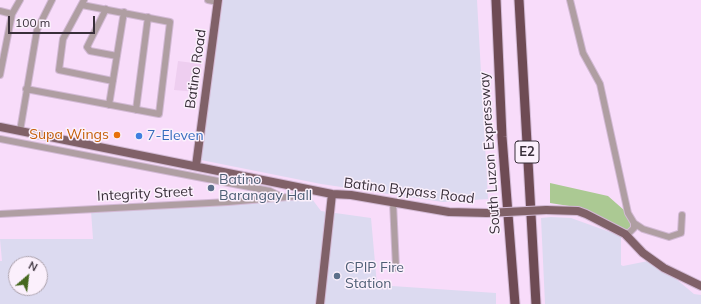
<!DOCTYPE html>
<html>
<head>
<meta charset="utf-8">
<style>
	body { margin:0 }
	#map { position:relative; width:701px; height:304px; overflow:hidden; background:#f8dcfa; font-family:Mulish,sans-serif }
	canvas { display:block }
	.north { position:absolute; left:8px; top:256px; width:40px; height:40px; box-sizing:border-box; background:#fbf0fc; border:1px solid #ada3ae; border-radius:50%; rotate:28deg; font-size:11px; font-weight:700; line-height:16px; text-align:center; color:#392f3a }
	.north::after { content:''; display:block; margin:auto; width:14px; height:18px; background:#46681f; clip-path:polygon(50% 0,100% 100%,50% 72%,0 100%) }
	.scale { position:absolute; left:8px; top:16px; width:87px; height:18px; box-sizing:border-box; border:2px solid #392f3a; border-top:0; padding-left:5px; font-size:12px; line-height:14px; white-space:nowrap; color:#392f3a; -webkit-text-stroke:3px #fbf0fc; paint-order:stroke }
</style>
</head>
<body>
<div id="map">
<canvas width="701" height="304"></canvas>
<div class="north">N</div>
<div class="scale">100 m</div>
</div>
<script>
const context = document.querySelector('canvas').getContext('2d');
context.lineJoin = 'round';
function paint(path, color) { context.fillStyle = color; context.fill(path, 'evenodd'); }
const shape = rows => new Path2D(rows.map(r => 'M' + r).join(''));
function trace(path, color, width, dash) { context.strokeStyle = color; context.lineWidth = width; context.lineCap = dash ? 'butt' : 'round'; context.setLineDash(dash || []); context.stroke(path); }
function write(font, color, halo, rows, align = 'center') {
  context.font = font + ' Mulish,sans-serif'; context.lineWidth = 3; context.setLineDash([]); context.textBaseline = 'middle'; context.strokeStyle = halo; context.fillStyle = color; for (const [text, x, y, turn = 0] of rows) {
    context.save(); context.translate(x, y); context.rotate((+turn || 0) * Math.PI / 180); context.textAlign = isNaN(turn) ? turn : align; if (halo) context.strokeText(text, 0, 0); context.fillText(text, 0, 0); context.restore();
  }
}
paint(shape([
	[178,61,201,64,197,92,174,90]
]), '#eecef0');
paint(shape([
	[223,0,477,0,488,199,443,202,321,184,201,160],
	[312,199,321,211,371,218,377,285,496,293,496,304,0,304,0,261,2,261,0,239,93,239,91,211],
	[16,264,40,264,40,288,16,288],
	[551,217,571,218,621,236,621,265,623,266,648,261,669,273,694,294,701,295,701,304,545,304,541,218]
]), '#dcdaf0');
paint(shape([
	[550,183,608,196,641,225,627,236,582,208,550,203]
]), '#abc993');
const minor = shape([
	[84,0,63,39,59,70,113,81],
	[208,0,218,2],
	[570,0,583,53,600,84,628,213,634,223,634,228,629,233,625,234],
	[106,9,87,47,90,51,117,56],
	[0,11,12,14],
	[0,75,12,14,20,0],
	[26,89,159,114,170,22,82,5],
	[109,105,124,12],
	[136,110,148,17],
	[20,131,37,30,52,0],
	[0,139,270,191,282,197],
	[393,202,396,268],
	[0,214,228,202,300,196,313,190],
	[634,223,643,229,669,237,681,233,682,215]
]);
const major = shape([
	[0,127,332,194,351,195,449,212,487,213],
	[196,166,218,0],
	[546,210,578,211,586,214,625,234,643,253,664,268,701,286],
	[320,304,332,194]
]);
const highway = shape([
	[496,0,502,137,515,304],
	[519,0,536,304]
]);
trace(minor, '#d2b9d4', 8);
trace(major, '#d2b9d4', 10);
trace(highway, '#d2b9d4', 11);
trace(minor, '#af9ea2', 6);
trace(major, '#806168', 8);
trace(highway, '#6e4b54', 9);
const majorBridge = shape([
	[487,213,546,210]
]);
trace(majorBridge, '#d2b9d4', 10, []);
trace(majorBridge, '#806168', 8);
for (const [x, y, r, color] of [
	[117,135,4,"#e8710a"],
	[139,136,4,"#3f7fe0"],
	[211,188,4,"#5c6f8a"],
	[337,276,4,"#5c6f8a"]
]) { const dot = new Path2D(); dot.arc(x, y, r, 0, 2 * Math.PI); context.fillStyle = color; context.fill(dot); trace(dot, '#fbf0fc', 1.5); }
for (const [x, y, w] of [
	[527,152,24]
]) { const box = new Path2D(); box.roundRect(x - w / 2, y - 11, w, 22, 3); context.fillStyle = '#fbf0fc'; context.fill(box); trace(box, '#392f3a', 1); }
write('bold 13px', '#392f3a', null, [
	["E2",527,152]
]);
write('14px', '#392f3a', '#fbf0fc', [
	["Batino Road",196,69,-82],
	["South Luzon Expressway",490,153,-94],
	["Batino Bypass Road",409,191,7],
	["Integrity Street",145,194,-3]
]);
write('14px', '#c56008', '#fbf0fc', [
	["Supa Wings",109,135]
], 'right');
write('14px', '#366cbe', '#fbf0fc', [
	["7-Eleven",147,136]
], 'left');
write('14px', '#4e5e75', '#fbf0fc', [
	["Batino",219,180],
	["Barangay Hall",219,196],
	["CPIP Fire",345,268],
	["Station",345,284]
], 'left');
</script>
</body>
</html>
